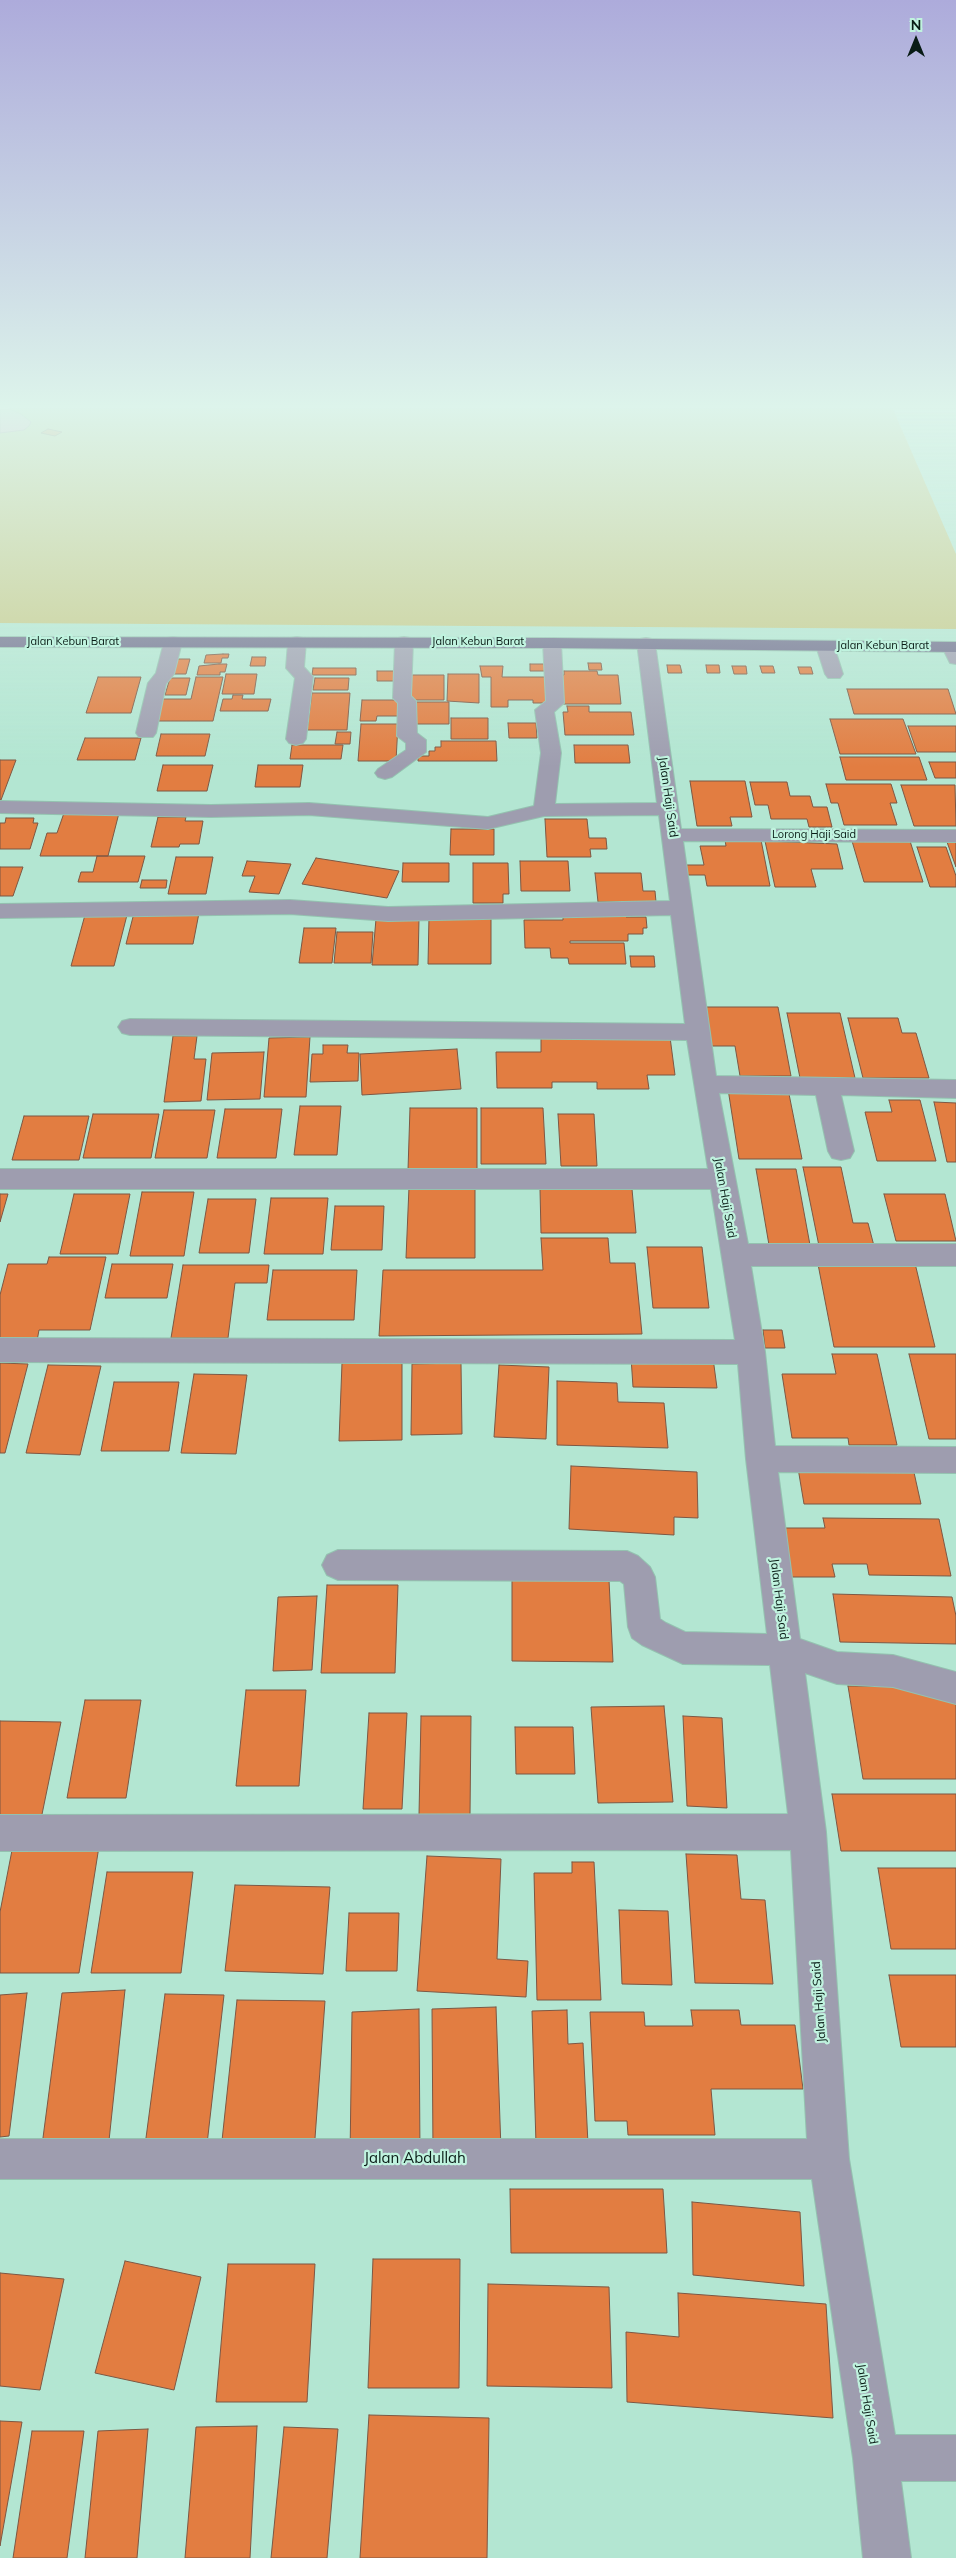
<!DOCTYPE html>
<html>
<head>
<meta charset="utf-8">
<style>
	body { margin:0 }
	#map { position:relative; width:956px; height:2558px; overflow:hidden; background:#b3e6d2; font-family:Mulish,sans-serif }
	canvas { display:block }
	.north { position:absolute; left:891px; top:15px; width:50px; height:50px; -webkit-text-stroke:4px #c0f3df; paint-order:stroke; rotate:0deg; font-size:14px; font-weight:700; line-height:20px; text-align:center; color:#091c16 }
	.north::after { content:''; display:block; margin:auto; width:18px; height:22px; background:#091c16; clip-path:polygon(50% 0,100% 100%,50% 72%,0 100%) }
</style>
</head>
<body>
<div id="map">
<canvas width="956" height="2558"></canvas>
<div class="north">N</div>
</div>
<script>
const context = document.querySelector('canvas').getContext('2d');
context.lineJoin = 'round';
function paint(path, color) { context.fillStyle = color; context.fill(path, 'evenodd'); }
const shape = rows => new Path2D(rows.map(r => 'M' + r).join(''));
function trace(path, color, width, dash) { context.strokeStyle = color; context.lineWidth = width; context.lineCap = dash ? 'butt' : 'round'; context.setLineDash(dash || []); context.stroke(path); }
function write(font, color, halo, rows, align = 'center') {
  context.font = font + ' Mulish,sans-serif'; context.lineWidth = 4.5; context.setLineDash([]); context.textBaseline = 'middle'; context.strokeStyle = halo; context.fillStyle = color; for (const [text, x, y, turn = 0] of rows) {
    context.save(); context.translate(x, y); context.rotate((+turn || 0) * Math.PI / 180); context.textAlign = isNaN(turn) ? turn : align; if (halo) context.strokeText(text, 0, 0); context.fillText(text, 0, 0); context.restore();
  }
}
paint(shape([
	[0,409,893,409,956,554,956,629,0,623]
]), '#c7c885');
const water = shape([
	[0,409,9,409,21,414,31,422,29,426,24,430,0,433,0,409]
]);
paint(water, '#f49dc7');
trace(water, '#ae7692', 1);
const building = shape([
	[48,429,62,432,55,436,41,433,48,429],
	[223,654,229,654,228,658,222,658,221,663,204,663,206,655,223,654],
	[252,657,266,657,265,666,250,666,252,657],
	[175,659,190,659,186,674,171,674,175,659],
	[588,663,601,663,602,670,589,670,588,663],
	[219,664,227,664,225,672,220,672,220,675,197,675,199,666,219,664],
	[530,664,545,664,546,671,530,671,530,664],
	[667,665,680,665,682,673,668,673,667,665],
	[706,665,719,665,720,673,707,673,706,665],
	[480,666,503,666,502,677,546,677,546,703,533,703,533,700,508,700,508,707,491,707,491,677,482,677,480,666],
	[732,666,746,666,747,674,734,674,732,666],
	[760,666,773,666,775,673,762,673,760,666],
	[798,667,811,667,813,674,800,674,798,667],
	[313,668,356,668,356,675,312,675,313,668],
	[377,671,399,671,398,681,377,681,377,671],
	[564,671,597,671,598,675,618,675,621,704,563,704,561,675,564,675,564,671],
	[226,674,257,674,254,694,222,694,226,674],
	[448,674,479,674,479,703,447,701,448,674],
	[410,675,444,675,444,700,409,700,410,675],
	[98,677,141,677,131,713,86,713,98,677],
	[196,677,223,677,213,721,155,721,157,699,191,699,196,677],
	[170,678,190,678,186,695,165,695,170,678],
	[315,678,349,678,348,690,313,690,315,678],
	[847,689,948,689,956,714,854,714,847,689],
	[312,693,350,693,347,730,307,730,312,693],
	[233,695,243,695,242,699,271,699,268,711,220,711,223,699,232,699,233,695],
	[362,700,402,700,401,716,377,716,376,721,360,721,362,700],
	[413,702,449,702,449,724,412,724,413,702],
	[567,706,589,706,589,712,631,712,634,735,565,735,563,712,568,712,567,706],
	[451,718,488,718,488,739,451,739,451,718],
	[830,719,903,719,916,754,840,754,830,719],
	[508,723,536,723,537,738,509,738,508,723],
	[361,724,398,724,396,761,358,761,361,724],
	[908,726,956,726,956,752,917,752,908,726],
	[337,732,351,732,350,744,335,744,337,732],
	[161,734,210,734,205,756,156,756,161,734],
	[85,738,141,738,135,760,77,760,85,738],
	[441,741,496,741,497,761,418,761,418,756,429,756,429,751,435,751,435,747,441,747,441,741],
	[292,745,343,745,341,759,290,759,292,745],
	[574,745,628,745,630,763,575,763,574,745],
	[840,757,919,757,927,780,846,780,840,757],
	[0,760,16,760,1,800,0,800,0,760],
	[929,762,956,762,956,778,935,778,929,762],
	[163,765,213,765,207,791,157,791,163,765],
	[258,765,303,765,300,787,255,787,258,765],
	[690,781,745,781,752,817,730,817,732,826,697,826,690,781],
	[750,782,787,782,790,796,810,796,813,807,827,807,832,827,809,827,807,819,771,819,768,805,755,805,750,782],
	[826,784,891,784,897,803,890,803,897,825,844,825,838,803,831,803,826,784],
	[901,785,955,785,956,826,914,826,901,785],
	[64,813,119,813,108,856,40,856,47,833,57,833,64,813],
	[158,817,186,817,185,821,203,821,199,844,180,844,179,847,151,847,158,817],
	[6,818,34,818,33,823,38,823,30,849,0,849,0,823,5,823,6,818],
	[545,819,587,819,589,838,606,838,607,849,590,849,591,857,547,857,545,819],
	[451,829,494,829,494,855,450,855,451,829],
	[725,840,761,840,770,886,707,886,705,875,686,875,684,865,704,865,700,846,726,846,725,840],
	[765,841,837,844,843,869,811,869,816,887,775,887,765,841],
	[852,841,910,841,923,882,864,882,852,841],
	[947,842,956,842,956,867,947,842],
	[917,847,946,847,956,876,956,887,930,887,917,847],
	[97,856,145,856,138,882,78,882,81,872,93,872,97,856],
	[176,857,213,857,206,894,168,894,176,857],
	[316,858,399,871,387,898,302,884,316,858],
	[247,861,291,864,279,894,249,892,255,876,242,876,247,861],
	[520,861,568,861,570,891,521,891,520,861],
	[403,863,449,863,449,882,402,882,403,863],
	[473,863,508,863,509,894,503,894,503,903,473,903,473,863],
	[0,867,23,867,13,896,0,896,0,867],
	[595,873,641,873,643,891,655,891,656,902,598,902,595,873],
	[142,880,167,880,166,888,140,888,142,880],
	[134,913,199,913,193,944,126,944,134,913],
	[563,913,625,913,626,917,646,917,647,928,643,928,643,934,628,934,628,941,570,941,570,943,624,943,626,964,569,964,568,958,551,958,550,948,525,948,524,920,563,920,563,913],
	[85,915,127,915,114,966,71,966,85,915],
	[429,917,491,917,491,964,428,964,429,917],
	[376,919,419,919,418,965,372,965,376,919],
	[304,928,336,928,332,963,299,963,304,928],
	[337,932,373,932,371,963,334,963,337,932],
	[630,956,654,956,655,967,631,967,630,956],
	[703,1007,778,1007,791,1076,740,1076,735,1046,708,1046,703,1007],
	[787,1013,840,1013,855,1078,800,1078,787,1013],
	[848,1018,898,1018,902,1033,916,1033,929,1078,863,1078,848,1018],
	[173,1036,197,1036,194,1059,206,1059,201,1101,164,1102,173,1036],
	[310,1037,306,1097,264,1097,269,1038,310,1037],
	[541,1037,670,1037,675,1075,647,1075,649,1089,597,1089,597,1082,552,1082,552,1088,497,1088,496,1052,541,1052,541,1037],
	[323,1045,348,1045,347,1053,359,1053,358,1081,310,1082,312,1054,323,1054,323,1045],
	[457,1049,461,1089,362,1095,360,1054,457,1049],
	[264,1052,260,1099,207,1100,212,1053,264,1052],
	[728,1089,788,1089,802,1159,739,1159,728,1089],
	[889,1100,920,1100,936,1161,877,1161,865,1112,892,1112,889,1100],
	[934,1102,956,1103,956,1162,947,1162,934,1102],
	[300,1106,341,1106,337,1155,294,1155,300,1106],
	[410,1108,477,1108,477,1170,408,1170,410,1108],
	[481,1108,543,1108,546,1164,481,1164,481,1108],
	[225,1109,282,1109,276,1158,217,1158,225,1109],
	[164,1110,215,1110,207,1158,155,1158,164,1110],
	[93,1114,159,1114,151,1158,83,1158,93,1114],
	[558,1114,594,1114,597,1166,561,1166,558,1114],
	[24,1116,89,1116,79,1160,12,1160,24,1116],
	[803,1167,841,1167,853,1223,868,1223,874,1246,819,1246,803,1167],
	[756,1169,796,1169,810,1245,769,1245,756,1169],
	[409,1187,475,1187,475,1258,406,1258,409,1187],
	[540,1189,632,1189,636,1233,541,1233,540,1189],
	[142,1192,194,1192,184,1256,130,1256,142,1192],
	[0,1194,8,1194,0,1222,0,1194],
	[74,1194,130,1194,118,1254,60,1254,74,1194],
	[884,1194,945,1194,956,1241,896,1241,884,1194],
	[271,1198,328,1198,323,1254,264,1254,271,1198],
	[208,1199,256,1199,249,1253,199,1253,208,1199],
	[335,1206,384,1206,382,1250,331,1250,335,1206],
	[541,1238,608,1238,610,1263,635,1263,642,1334,379,1336,383,1270,543,1270,541,1238],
	[647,1247,702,1247,709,1308,653,1308,647,1247],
	[49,1257,106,1257,90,1330,39,1330,37,1341,0,1341,0,1295,8,1264,47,1264,49,1257],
	[817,1259,914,1259,935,1347,834,1347,817,1259],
	[112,1264,173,1264,167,1298,105,1298,112,1264],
	[183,1265,269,1265,267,1283,235,1283,228,1338,171,1338,183,1265],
	[273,1270,357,1270,354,1320,267,1320,273,1270],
	[763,1330,782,1330,785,1348,765,1348,763,1330],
	[832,1354,877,1354,897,1445,849,1445,848,1438,792,1438,782,1374,836,1374,832,1354],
	[909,1354,956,1354,956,1439,929,1439,909,1354],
	[631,1357,713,1358,717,1388,633,1387,631,1357],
	[402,1361,402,1440,339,1441,342,1363,402,1361],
	[0,1363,28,1364,5,1453,0,1453,0,1363],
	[461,1363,462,1434,411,1435,412,1364,461,1363],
	[48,1365,101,1366,80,1455,26,1453,48,1365],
	[499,1365,549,1367,546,1439,494,1437,499,1365],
	[194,1374,247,1375,236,1454,181,1453,194,1374],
	[557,1381,617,1383,618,1402,664,1403,668,1448,557,1445,557,1381],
	[114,1382,179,1382,169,1451,101,1451,114,1382],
	[571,1466,697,1472,698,1518,674,1517,674,1535,569,1529,571,1466],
	[798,1468,913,1468,921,1504,804,1504,798,1468],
	[823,1518,939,1519,951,1576,869,1575,867,1564,832,1564,835,1577,790,1577,783,1528,825,1528,823,1518],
	[512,1579,609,1580,613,1662,512,1661,512,1579],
	[327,1585,398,1585,395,1673,321,1673,327,1585],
	[833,1594,952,1597,956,1616,956,1644,840,1642,833,1594],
	[317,1596,312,1670,273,1671,278,1597,317,1596],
	[848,1686,949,1687,956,1698,956,1779,863,1779,848,1686],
	[246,1690,306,1690,299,1786,236,1786,246,1690],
	[85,1700,141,1700,126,1798,67,1798,85,1700],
	[664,1706,673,1802,598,1803,591,1707,664,1706],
	[369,1713,407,1713,402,1809,363,1809,369,1713],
	[421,1716,471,1716,470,1815,419,1815,421,1716],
	[683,1716,722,1718,727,1808,687,1806,683,1716],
	[0,1721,61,1722,40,1824,0,1824,0,1721],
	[515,1727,573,1727,575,1774,516,1774,515,1727],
	[832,1794,956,1794,956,1851,841,1851,832,1794],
	[14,1840,100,1840,79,1973,0,1973,0,1912,14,1840],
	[686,1854,737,1855,741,1899,765,1900,773,1984,695,1983,686,1854],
	[427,1856,501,1859,497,1959,528,1961,526,1997,417,1991,427,1856],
	[572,1862,594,1862,601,2000,537,2000,534,1873,572,1873,572,1862],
	[878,1868,956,1868,956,1949,891,1949,878,1868],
	[107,1872,193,1872,181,1973,91,1973,107,1872],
	[235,1885,330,1887,323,1974,225,1971,235,1885],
	[619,1910,668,1911,672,1985,622,1984,619,1910],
	[349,1913,399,1913,397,1971,346,1971,349,1913],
	[889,1975,956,1975,956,2047,901,2047,889,1975],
	[125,1990,108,2150,41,2153,62,1993,125,1990],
	[27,1993,9,2136,0,2137,0,1995,27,1993],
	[165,1994,224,1995,206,2153,144,2153,165,1994],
	[237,2000,325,2001,314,2152,221,2150,237,2000],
	[496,2007,501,2150,433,2153,432,2009,496,2007],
	[419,2009,420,2154,350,2158,352,2012,419,2009],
	[567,2010,568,2044,583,2043,588,2144,536,2144,532,2011,567,2010],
	[691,2010,739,2010,741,2025,795,2025,803,2089,711,2089,715,2135,628,2135,627,2121,595,2121,590,2012,644,2012,645,2026,693,2026,691,2010],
	[510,2189,663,2189,667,2253,511,2253,510,2189],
	[692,2202,800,2212,804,2286,693,2275,692,2202],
	[373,2259,460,2259,459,2388,368,2388,373,2259],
	[125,2261,201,2277,174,2390,95,2373,125,2261],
	[228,2264,315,2264,307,2402,216,2402,228,2264],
	[0,2273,64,2279,40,2390,0,2386,0,2273],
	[488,2284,609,2287,612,2388,487,2386,488,2284],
	[678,2293,826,2304,833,2418,627,2402,626,2332,679,2337,678,2293],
	[369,2415,489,2418,487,2558,360,2558,369,2415],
	[0,2421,22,2422,0,2546,0,2421],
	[257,2426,250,2558,185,2558,196,2427,257,2426],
	[284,2427,338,2429,327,2558,271,2558,284,2427],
	[148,2429,137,2558,85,2558,98,2431,148,2429],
	[32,2431,84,2431,67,2558,13,2558,32,2431]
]);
paint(building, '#e27d41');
trace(building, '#7d5743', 1);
const minor = shape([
	[173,637,179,638,182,642,174,674,166,684,156,733,153,737,139,737,136,733,148,683,156,673,164,642,167,638,173,637],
	[297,637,303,638,306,642,304,667,313,677,306,739,303,743,296,745,289,743,286,739,295,678,286,668,288,642,291,638,297,637],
	[404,637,410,638,413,642,411,696,416,701,417,733,426,740,426,752,392,777,385,779,378,777,375,773,378,769,406,750,406,743,397,736,398,703,393,698,395,642,398,638,404,637],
	[552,638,558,639,561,643,564,703,554,712,561,753,555,804,657,803,637,643,640,639,646,638,652,639,655,643,681,829,956,830,956,842,683,841,716,1076,956,1080,956,1098,841,1095,854,1151,850,1158,841,1160,832,1158,828,1151,816,1095,719,1093,748,1244,956,1244,956,1266,751,1266,765,1352,775,1446,956,1447,956,1473,778,1472,800,1639,837,1652,893,1655,956,1672,956,1704,893,1687,837,1684,805,1673,826,1832,849,2159,895,2435,956,2435,956,2481,901,2481,911,2558,863,2558,853,2458,812,2179,0,2179,0,2139,807,2139,791,1850,0,1851,0,1815,788,1814,770,1665,683,1664,642,1645,632,1638,628,1627,624,1584,620,1581,338,1580,327,1575,322,1565,327,1555,338,1550,627,1551,638,1556,650,1567,655,1577,660,1619,666,1623,685,1632,767,1634,746,1459,738,1364,0,1362,0,1338,735,1340,711,1189,0,1189,0,1169,708,1169,687,1040,130,1035,122,1033,118,1027,122,1021,130,1019,685,1024,671,915,388,921,290,914,0,918,0,904,290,900,388,907,670,901,659,815,544,816,488,829,309,815,211,817,0,813,0,801,211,805,309,803,488,817,534,806,541,753,535,710,546,701,543,643,546,639,552,638],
	[825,641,831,642,834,646,843,674,840,678,828,678,825,674,816,646,819,642,825,641],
	[951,642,956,643,956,664,950,663,942,647,945,643,951,642]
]);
const major = shape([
	[0,637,552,638,956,642,956,652,552,648,0,647,0,637]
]);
trace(minor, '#94c2b0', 2);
trace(major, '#94c2b0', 2);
paint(minor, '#9e9daf');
paint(major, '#6e6b8b');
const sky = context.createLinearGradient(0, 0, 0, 767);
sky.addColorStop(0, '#adabdb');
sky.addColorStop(0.53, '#ddf4eb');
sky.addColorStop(1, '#ddf4eb00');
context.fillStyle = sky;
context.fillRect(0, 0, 956, 767);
write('11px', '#091c16', '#c0f3df', [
	["Jalan Kebun Barat",73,642],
	["Jalan Kebun Barat",478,642],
	["Jalan Kebun Barat",883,646],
	["Lorong Haji Said",814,835]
]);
write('12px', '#091c16', '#c0f3df', [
	["Jalan Haji Said",668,797,82],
	["Jalan Haji Said",725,1198,80],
	["Jalan Haji Said",779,1599,83],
	["Jalan Haji Said",819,2002,-94],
	["Jalan Haji Said",867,2404,81]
]);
write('15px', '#091c16', '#c0f3df', [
	["Jalan Abdullah",415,2158]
]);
</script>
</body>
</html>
